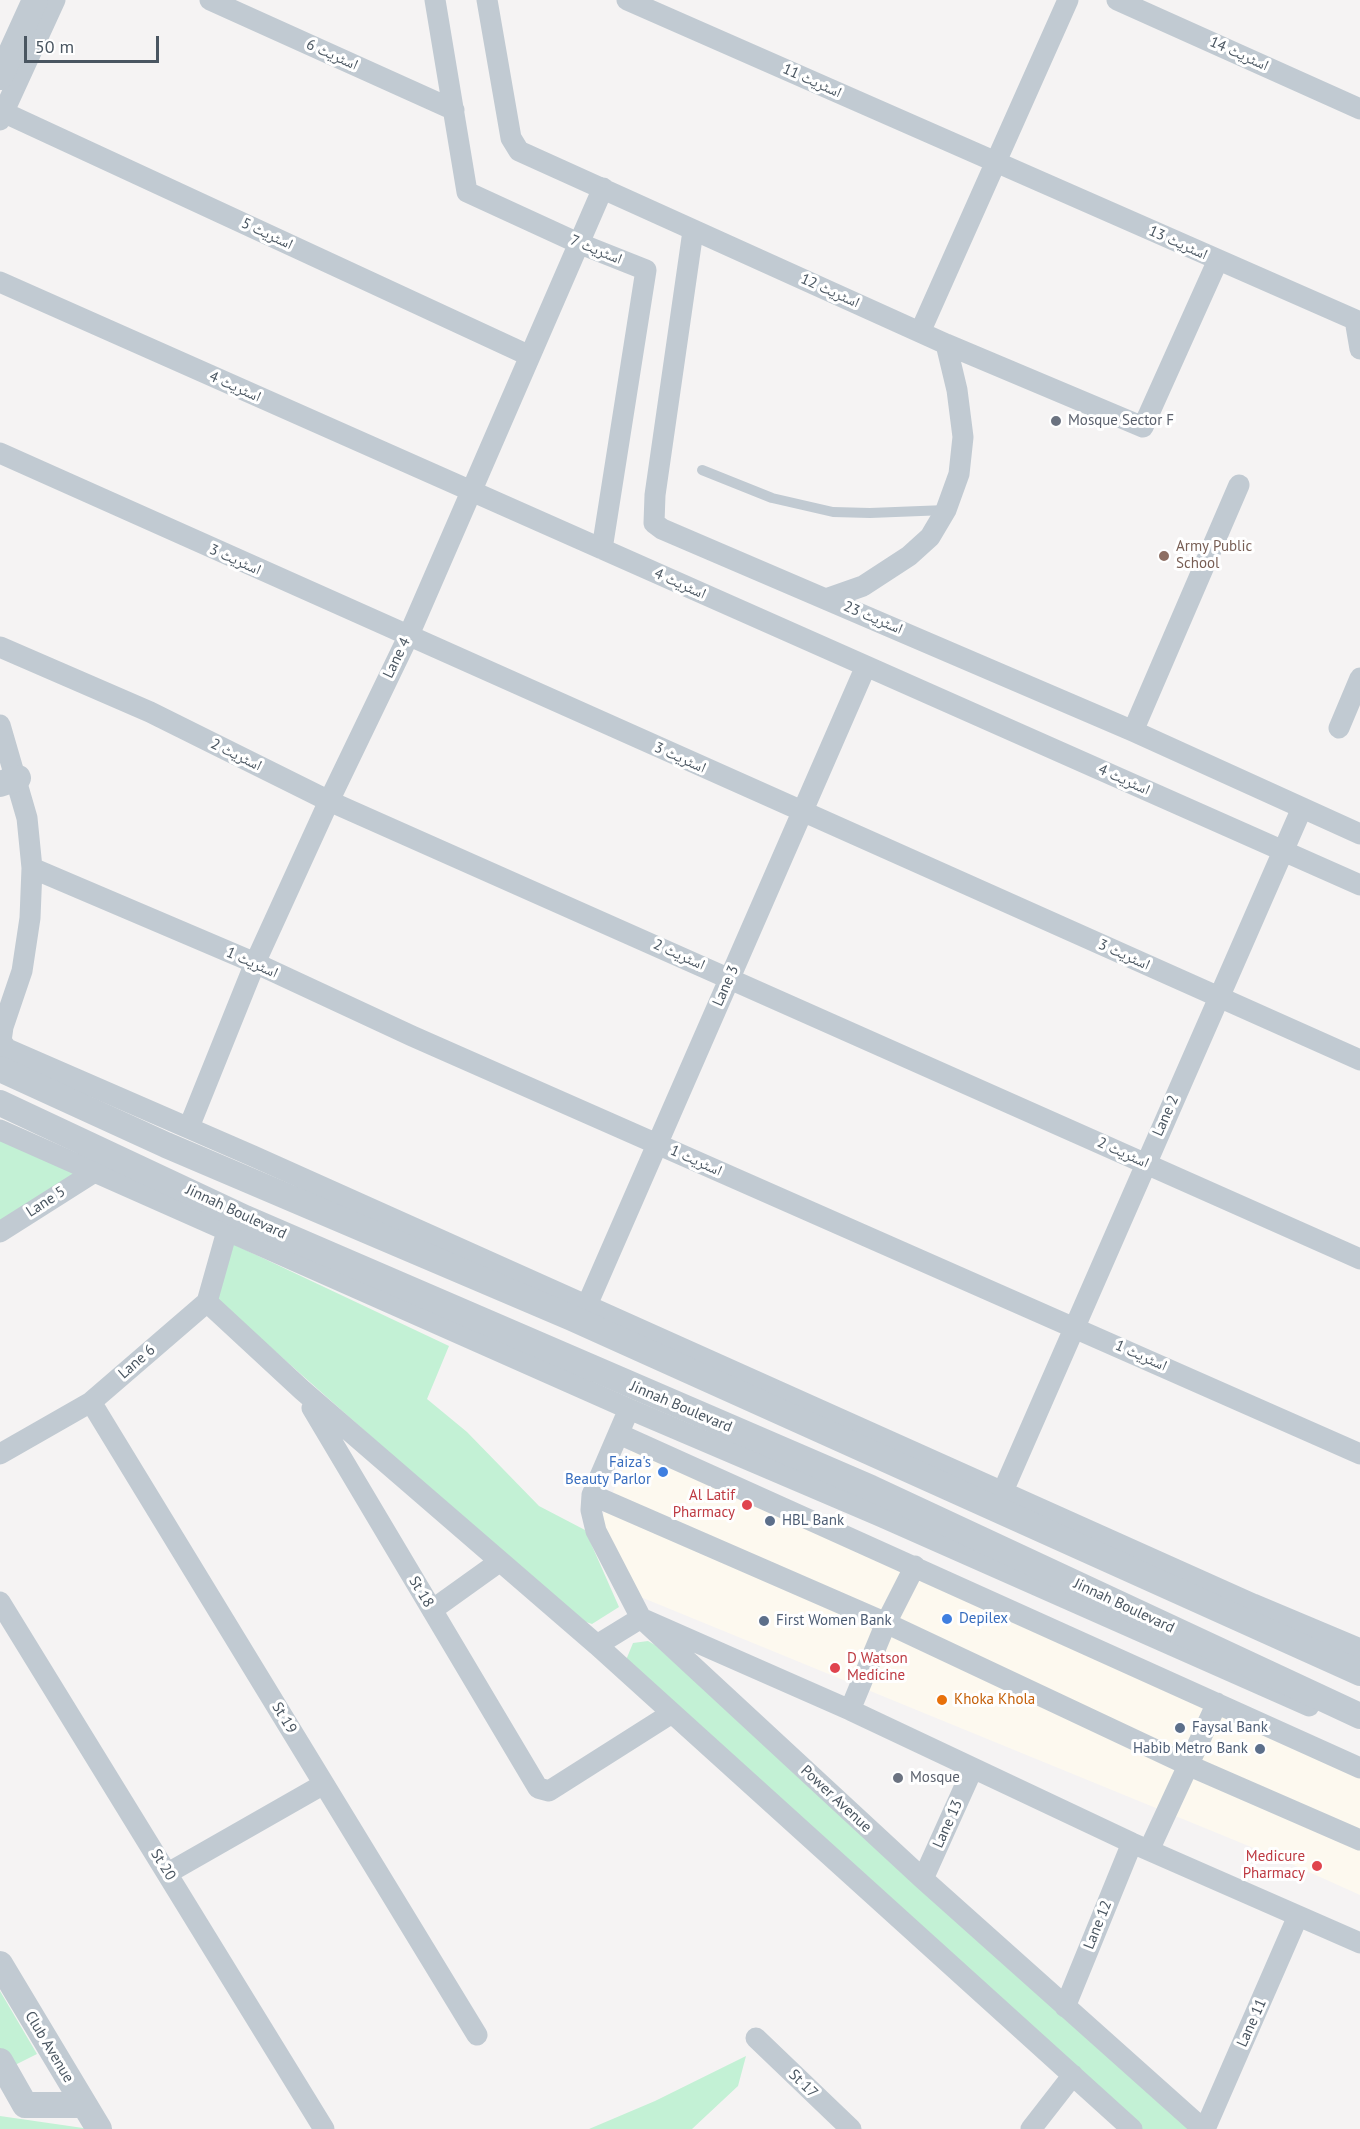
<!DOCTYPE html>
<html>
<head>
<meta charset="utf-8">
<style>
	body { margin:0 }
	#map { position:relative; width:1360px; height:2129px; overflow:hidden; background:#f5f3f3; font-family:"PT Sans",sans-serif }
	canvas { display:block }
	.scale { position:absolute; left:24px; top:36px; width:135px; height:27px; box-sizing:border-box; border:3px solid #4a5661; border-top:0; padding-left:8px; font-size:18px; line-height:21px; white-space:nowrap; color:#4a5661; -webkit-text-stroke:4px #fff; paint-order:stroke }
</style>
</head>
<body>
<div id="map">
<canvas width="1360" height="2129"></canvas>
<div class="scale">50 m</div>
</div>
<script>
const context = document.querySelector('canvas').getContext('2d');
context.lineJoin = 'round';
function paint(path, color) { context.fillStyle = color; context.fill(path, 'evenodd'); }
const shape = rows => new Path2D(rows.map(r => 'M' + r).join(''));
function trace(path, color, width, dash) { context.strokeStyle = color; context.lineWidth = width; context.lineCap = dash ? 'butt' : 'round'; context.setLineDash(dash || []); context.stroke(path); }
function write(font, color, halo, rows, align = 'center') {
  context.font = font + ' "PT Sans","Noto Naskh Arabic",sans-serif'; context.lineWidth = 6; context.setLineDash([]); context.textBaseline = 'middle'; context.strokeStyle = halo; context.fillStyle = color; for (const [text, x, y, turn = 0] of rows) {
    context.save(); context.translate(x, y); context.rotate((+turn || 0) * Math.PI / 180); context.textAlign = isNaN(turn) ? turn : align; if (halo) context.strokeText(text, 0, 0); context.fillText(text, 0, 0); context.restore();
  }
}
paint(shape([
	[634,1444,1360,1770,1360,1895,1278,1858,626,1591,596,1531]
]), '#fdf9ef');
paint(shape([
	[0,1130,93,1173,0,1227],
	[233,1244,449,1346,427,1399,467,1432,539,1506,585,1530,619,1607,592,1624,577,1619,215,1298],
	[648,1641,655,1645,1191,2129,1141,2129,626,1660,633,1643],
	[0,1991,37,2054,9,2068,0,2053],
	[746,2056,738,2086,692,2129,589,2129,655,2101],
	[0,2116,90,2129,0,2129]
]), '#c3f1d5');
trace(shape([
	[702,470,772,498,833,512,870,513,946,510]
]), '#c1cad2', 10);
trace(shape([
	[210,0,454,110],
	[435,0,467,192,578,243,646,270,602,549],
	[487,0,511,138,519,151,946,344,1143,427,1218,260],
	[627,0,1360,322],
	[1117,0,1360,109],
	[3,112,530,356],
	[0,120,55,0],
	[693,231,655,495,654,523,662,529,1133,731,1360,834],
	[0,282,1360,885],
	[1355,320,1360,349],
	[921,330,1068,0],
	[0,453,1360,1060],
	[826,599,863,586,909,556,930,537,946,510,959,474,963,437,957,390,946,344],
	[0,647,150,712,329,801,1360,1259],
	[0,725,27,818,32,868,30,918,22,971,3,1027,1,1041,7,1049,253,1156,1253,1604,1360,1649],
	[1339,728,1360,678],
	[1133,731,1239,485],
	[32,868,255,963,412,1036,1360,1454],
	[189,1127,255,963,329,801,408,637,603,188],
	[0,1130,629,1409,880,1516,1309,1706],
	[0,1232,93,1173],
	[207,1302,302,1390,597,1645,1132,2129],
	[587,1305,866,666],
	[91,1402,477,2035],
	[312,1408,538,1788,549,1791,672,1713],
	[629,1409,592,1495,591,1510,596,1531,641,1618,923,1879,1203,2129],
	[619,1434,1360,1768],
	[0,1454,91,1402,207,1302,227,1231],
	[1003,1491,1302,808],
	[592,1495,886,1623,1190,1766,1360,1840],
	[0,1602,324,2129],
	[432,1610,499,1562],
	[597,1645,641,1618,850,1710,1132,1843,1360,1943],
	[850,1710,886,1623,915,1566],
	[1149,1850,1217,1703],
	[168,1873,324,1784],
	[923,1879,973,1768],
	[1065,2007,1132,1843],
	[756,2038,851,2129],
	[1031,2129,1073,2075],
	[1205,2129,1298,1916]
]), '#c1cad2', 21);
trace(shape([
	[0,77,35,0],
	[0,784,18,778],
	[0,1069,166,1145,572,1318,1360,1673],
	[0,1103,245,1218,871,1488,1360,1716],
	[0,1964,99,2129],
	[0,2061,25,2105,83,2105]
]), '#c1cad2', 26);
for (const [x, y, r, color] of [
	[1056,421,6,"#6b7280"],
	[1164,556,6,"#8d6e63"],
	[663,1472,6,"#3f7fe0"],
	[747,1505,6,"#e0444e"],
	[770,1521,6,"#5c6f8a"],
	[947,1619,6,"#3f7fe0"],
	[764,1621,6,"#5c6f8a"],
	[835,1668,6,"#e0444e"],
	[942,1700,6,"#e8710a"],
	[1180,1728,6,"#5c6f8a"],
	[1260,1749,6,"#5c6f8a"],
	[898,1778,6,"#6b7280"],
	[1317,1866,6,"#e0444e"]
]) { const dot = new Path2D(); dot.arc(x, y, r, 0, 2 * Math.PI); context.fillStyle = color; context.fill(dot); trace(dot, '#fff', 2); }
write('15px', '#4a5661', '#fff', [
	["اسٹریٹ 14",1239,54,24],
	["اسٹریٹ 6",332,55,24],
	["اسٹریٹ 11",812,81,24],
	["اسٹریٹ 5",267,234,25],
	["اسٹریٹ 13",1178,243,24],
	["اسٹریٹ 7",596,250,22],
	["اسٹریٹ 12",830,291,24],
	["اسٹریٹ 4",235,387,24],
	["اسٹریٹ 3",235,560,24],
	["اسٹریٹ 4",680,584,24],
	["اسٹریٹ 23",873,618,23],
	["Lane 4",397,658,-64],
	["اسٹریٹ 2",236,755,26],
	["اسٹریٹ 3",680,758,24],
	["اسٹریٹ 4",1124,780,24],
	["اسٹریٹ 2",679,955,24],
	["اسٹریٹ 3",1124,955,24],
	["اسٹریٹ 1",252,963,24],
	["Lane 3",726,986,-66],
	["Lane 2",1166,1116,-66],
	["اسٹریٹ 2",1123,1153,24],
	["اسٹریٹ 1",696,1161,24],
	["Lane 5",46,1202,-33],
	["Jinnah Boulevard",236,1212,25],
	["اسٹریٹ 1",1141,1356,24],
	["Lane 6",137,1362,-41],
	["Jinnah Boulevard",681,1407,23],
	["St 18",421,1592,59],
	["Jinnah Boulevard",1124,1606,25],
	["St 19",284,1718,59],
	["Power Avenue",836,1799,43],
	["Lane 13",948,1824,-66],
	["St 20",163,1865,58],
	["Lane 12",1098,1925,-68],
	["Lane 11",1252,2023,-66],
	["Club Avenue",49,2047,59],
	["St 17",803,2084,44]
]);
write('15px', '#5b616d', '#fff', [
	["Mosque Sector F",1068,421],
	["Mosque",910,1778]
], 'left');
write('15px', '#785e54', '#fff', [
	["Army Public",1176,547],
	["School",1176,564]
], 'left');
write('15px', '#366cbe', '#fff', [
	["Faiza's",651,1463],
	["Beauty Parlor",651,1480],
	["Depilex",959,1619,"left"]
], 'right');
write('15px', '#be3a42', '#fff', [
	["Al Latif",735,1496],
	["Pharmacy",735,1513],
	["D Watson",847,1659,"left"],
	["Medicine",847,1676,"left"],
	["Medicure",1305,1857],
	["Pharmacy",1305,1874]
], 'right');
write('15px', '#4e5e75', '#fff', [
	["HBL Bank",782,1521],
	["First Women Bank",776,1621],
	["Faysal Bank",1192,1728],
	["Habib Metro Bank",1248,1749,"right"]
], 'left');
write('15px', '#c56008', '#fff', [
	["Khoka Khola",954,1700]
], 'left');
</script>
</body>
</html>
